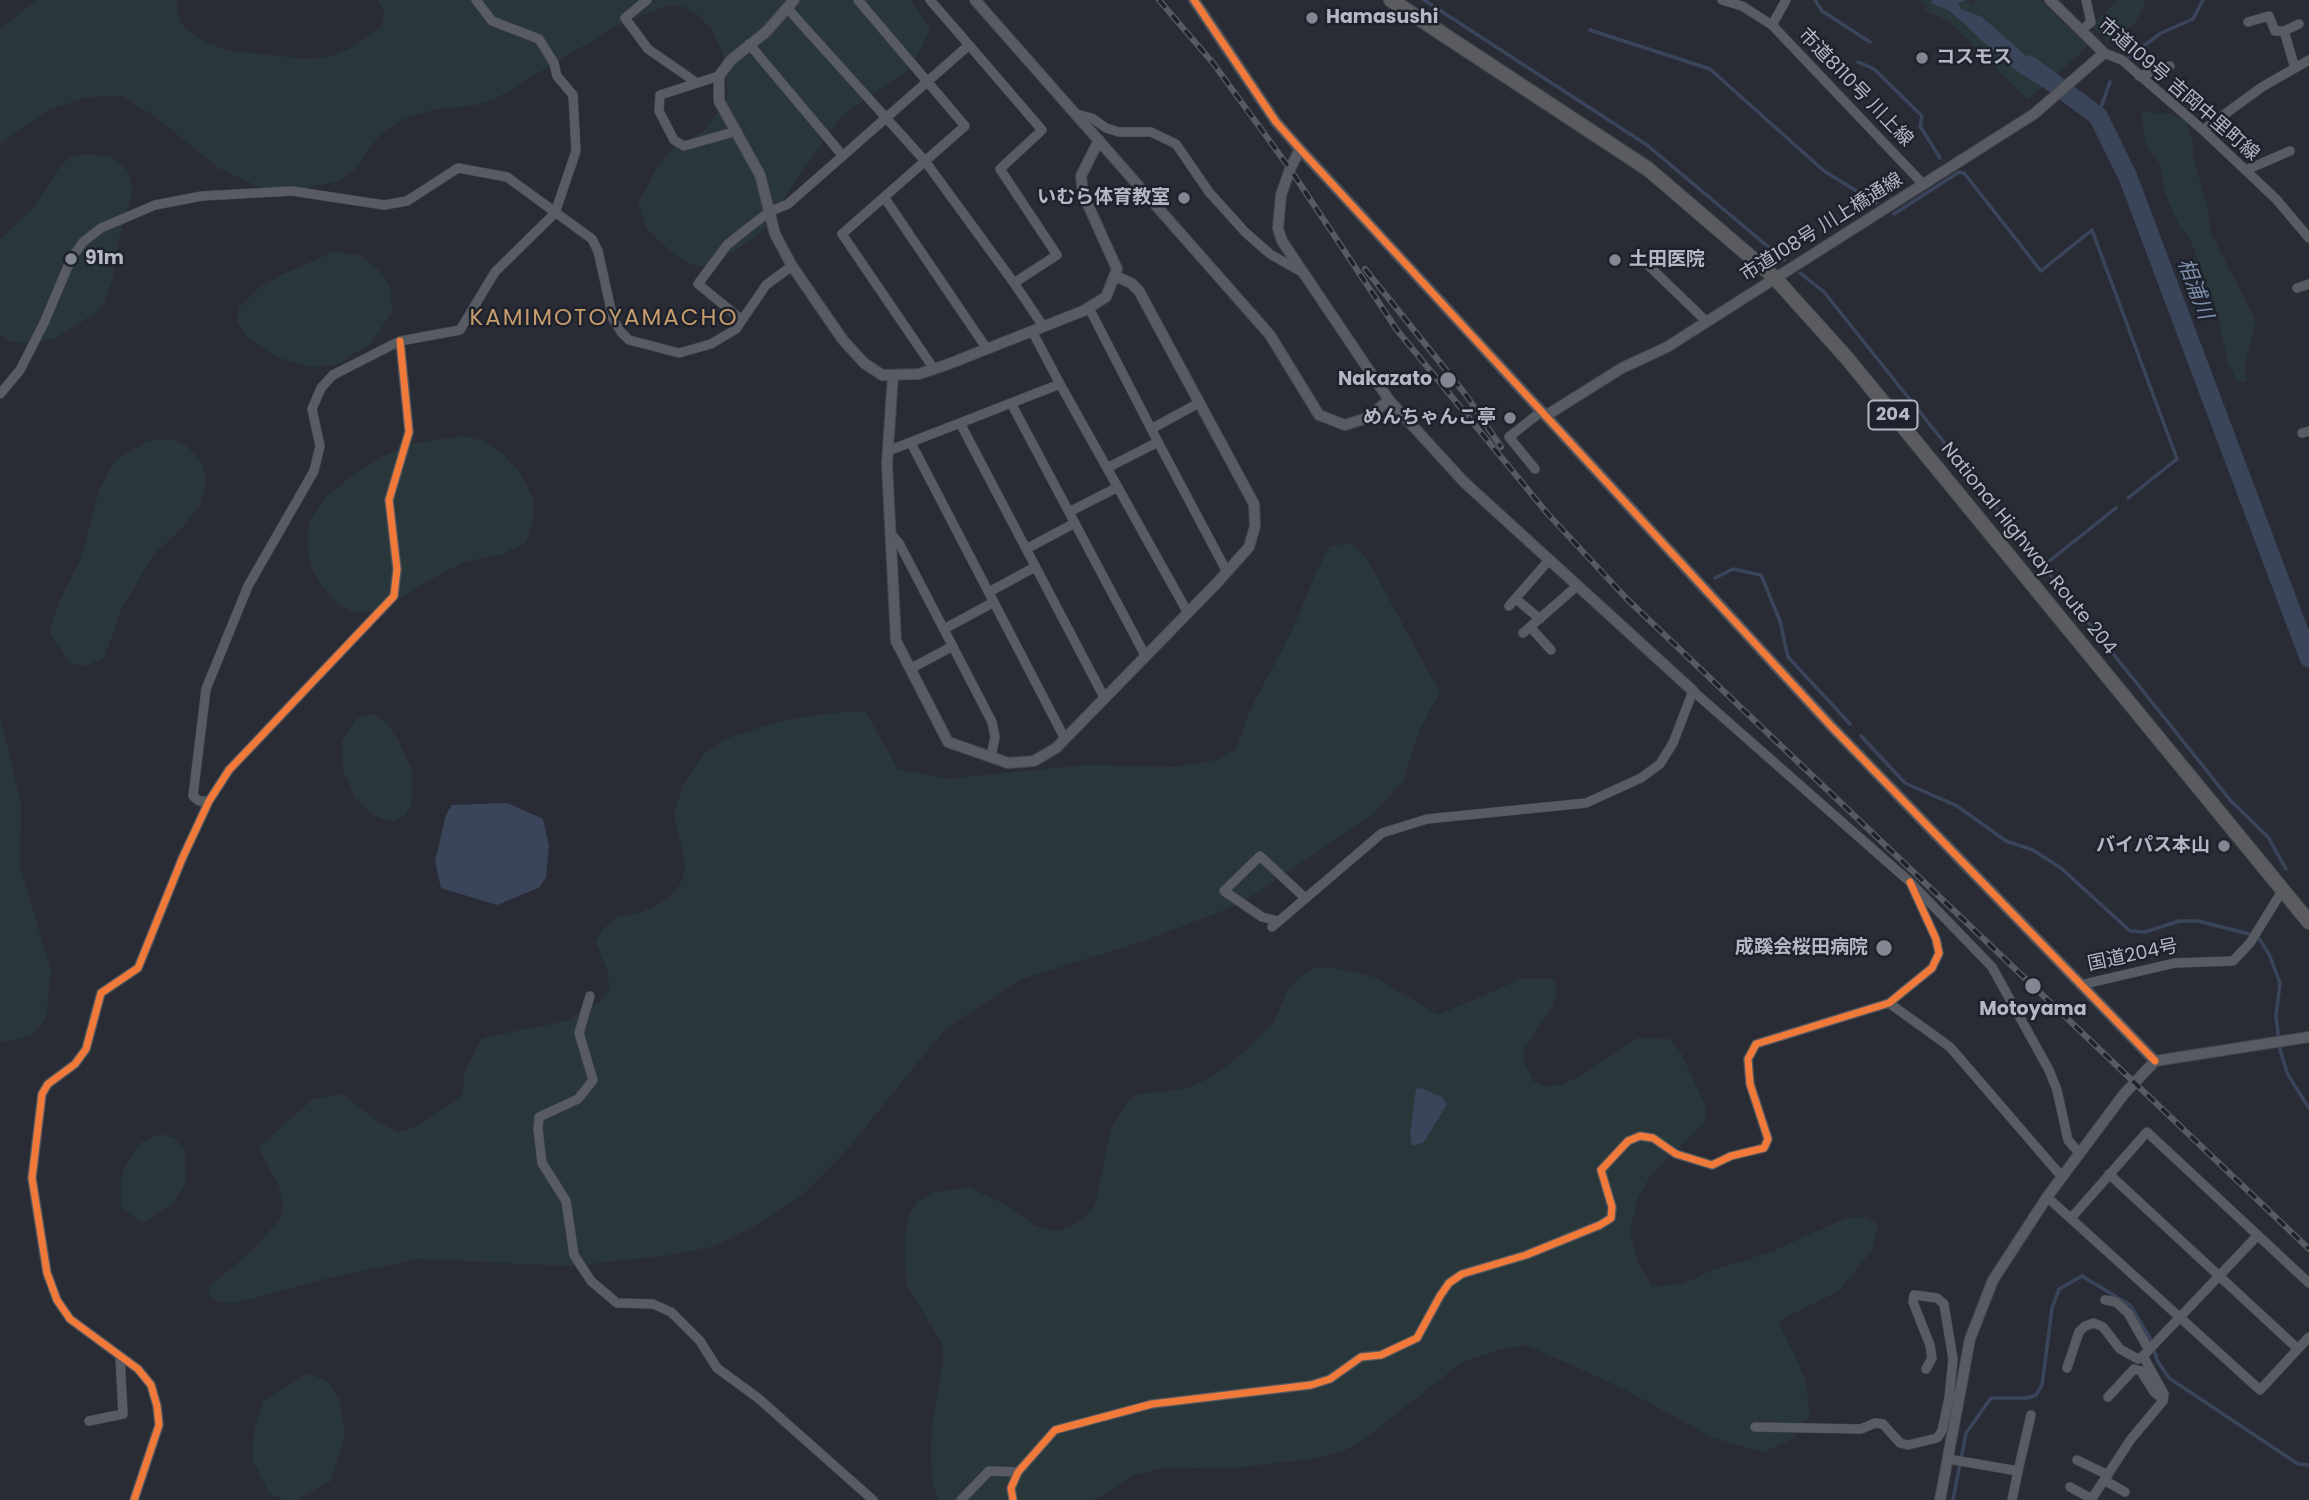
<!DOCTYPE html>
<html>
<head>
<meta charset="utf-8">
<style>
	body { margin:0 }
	canvas { display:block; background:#292c34 }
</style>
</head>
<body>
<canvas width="2309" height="1500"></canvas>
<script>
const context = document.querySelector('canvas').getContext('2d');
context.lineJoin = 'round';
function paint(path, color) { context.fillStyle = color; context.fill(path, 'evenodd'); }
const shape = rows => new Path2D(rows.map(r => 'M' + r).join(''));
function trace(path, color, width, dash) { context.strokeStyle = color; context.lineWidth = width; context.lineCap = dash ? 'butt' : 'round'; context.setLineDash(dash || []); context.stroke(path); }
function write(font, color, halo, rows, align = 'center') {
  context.font = font + ' Poppins,"Noto Sans JP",sans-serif'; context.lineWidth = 5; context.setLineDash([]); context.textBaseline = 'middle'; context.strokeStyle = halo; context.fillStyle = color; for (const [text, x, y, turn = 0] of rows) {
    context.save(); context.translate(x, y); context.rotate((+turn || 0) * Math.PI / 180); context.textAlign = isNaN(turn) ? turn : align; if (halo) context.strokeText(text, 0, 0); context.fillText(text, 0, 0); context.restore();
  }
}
paint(shape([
	[37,0,178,0,176,5,182,25,204,42,230,51,307,59,332,56,352,48,381,27,385,13,377,0,911,0,930,29,911,68,839,118,787,194,772,221,750,241,719,261,698,267,676,256,646,228,638,204,658,165,675,147,703,132,722,107,728,94,722,52,711,28,696,13,684,7,670,5,625,21,495,99,476,105,433,110,399,121,379,136,354,170,336,182,284,192,259,187,219,168,156,117,122,96,88,97,49,110,0,144,0,29],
	[1918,0,1933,0,1931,3,1950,11,2012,68,2042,87,2028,100,1950,22,1924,10,1926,5],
	[1966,0,1972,5,1975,0,2040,0,2087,45,2086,48,2055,76,2040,68,1982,17,1961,9,1958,5],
	[2118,0,2144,0,2144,7,2134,24,2110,43,2091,26],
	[2141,112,2171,114,2186,121,2193,141,2193,157,2207,206,2211,233,2256,321,2245,366,2247,382,2237,381,2228,363,2216,308,2191,241,2178,223,2164,191,2161,166,2146,144],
	[85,154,110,156,127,170,133,189,119,238,112,282,101,309,58,337,31,344,8,341,0,334,0,239,35,207,58,169,69,158],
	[334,252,359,255,376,267,390,285,392,312,371,343,336,365,310,367,276,357,248,338,237,322,239,308,259,288,281,275],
	[463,436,485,441,503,454,521,474,533,498,534,516,526,542,503,554,468,561,445,571,379,610,355,612,340,606,321,585,312,568,307,543,310,521,324,499,354,474,387,454,418,443],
	[172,439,187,446,201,462,207,480,200,505,181,529,153,555,121,610,104,658,85,666,70,662,49,632,61,598,81,558,100,487,116,460,148,441],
	[1352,543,1366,557,1440,693,1420,728,1403,781,1371,816,1240,904,1143,941,1019,980,946,1028,844,1153,803,1194,755,1226,715,1246,670,1255,571,1266,418,1259,325,1279,235,1303,217,1302,208,1295,210,1286,253,1250,281,1218,283,1206,279,1186,258,1148,313,1099,343,1094,378,1122,399,1132,416,1127,462,1096,465,1071,482,1038,567,1021,600,1001,610,990,607,969,596,943,603,929,618,917,643,912,669,898,681,883,686,867,674,815,682,787,704,753,731,737,773,723,822,714,865,711,898,769,947,779,1084,765,1176,767,1216,760,1236,749,1251,708,1292,631,1315,575,1330,546],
	[373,714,387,724,399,742,413,772,411,804,405,815,391,822,373,815,355,798,343,770,342,741,356,719],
	[0,717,21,803,20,866,51,971,46,1018,31,1036,6,1042,0,1040],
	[1331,967,1374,977,1438,1015,1524,978,1555,979,1557,990,1553,1006,1525,1048,1523,1060,1533,1081,1544,1087,1561,1085,1578,1077,1638,1038,1670,1039,1681,1053,1707,1110,1704,1123,1650,1176,1638,1198,1630,1230,1637,1260,1652,1287,1682,1284,1711,1271,1773,1251,1846,1218,1867,1217,1878,1225,1872,1250,1839,1291,1778,1321,1805,1378,1810,1415,1791,1440,1763,1452,1714,1438,1622,1388,1527,1345,1504,1348,1462,1362,1367,1437,1345,1450,1318,1458,1225,1469,1166,1467,1135,1475,1094,1500,939,1500,932,1481,931,1454,932,1426,943,1362,942,1343,906,1284,905,1238,909,1214,919,1201,934,1192,970,1188,1008,1206,1035,1226,1056,1231,1071,1226,1084,1218,1095,1205,1111,1129,1126,1104,1136,1095,1189,1088,1211,1077,1246,1051,1274,1022,1288,990,1299,977,1313,968],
	[160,1134,174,1138,185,1150,186,1183,172,1204,142,1223,121,1208,121,1182,124,1168,139,1144],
	[307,1374,327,1381,339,1400,345,1435,331,1481,296,1500,285,1500,269,1493,253,1460,254,1429,263,1401]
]), '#29373b');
paint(shape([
	[1933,0,1966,0,1958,4,1961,9,1982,17,2040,68,2055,76,2042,87,2012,68,1950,11,1931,3],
	[507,803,543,819,549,846,546,877,540,887,497,905,441,888,435,861,446,815,452,805],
	[1421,1088,1442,1097,1447,1104,1424,1142,1412,1146,1410,1134,1416,1089]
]), '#3a455b');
trace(shape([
	[1424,0,1647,145,1784,260],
	[1815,0,1822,11,1870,42],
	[1590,30,1710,69,1824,171,1876,203],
	[2129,57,2161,33,2193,19,2203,0],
	[1858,62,1874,69,1922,116,1920,126,1940,158],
	[2098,116,2110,82],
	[1894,214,1959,172,1964,173,2041,271,2092,230,2177,459,2128,498],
	[1800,273,1824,292,2043,566,2116,508],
	[2043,566,2231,801,2268,837,2286,869],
	[1715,578,1733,569,1761,575,1780,621,1788,657,1850,724],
	[1861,736,1905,783,1957,806,2006,841,2033,850,2061,868,2130,931,2145,932,2179,921,2198,921,2257,936,2269,954,2280,983,2276,1016,2280,1050,2288,1075,2309,1108],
	[1953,1500,1966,1433,1991,1398,2027,1398,2036,1395,2042,1385,2052,1308,2059,1289,2082,1276,2130,1305,2150,1338,2158,1362,2169,1378,2298,1464,2309,1465]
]), '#3a455b', 3.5);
trace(shape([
	[2029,65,2098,116,2128,177,2309,658]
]), '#3a455b', 19);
const minor = shape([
	[647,0,625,18,648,49,697,83],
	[858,0,965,126,842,234,934,369],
	[1722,0,1742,6,1772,25,1923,184],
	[788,9,925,161,1014,283,1057,255,1000,169,1042,130,969,45],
	[2248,22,2269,16,2275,31,2284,31,2295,68],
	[1772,25,1786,0],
	[2082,30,2091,22,2086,0],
	[2284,31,2299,24],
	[749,44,843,156],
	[2104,53,2122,60,2203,130,2276,199,2309,238],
	[719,76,660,95,659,111,674,140,684,146,737,131],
	[2139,76,2170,66],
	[1076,114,1092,118,1106,128,1119,132,1151,132,1176,144,1209,192,1245,232,1270,254,1300,271],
	[2203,130,2262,87,2309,60],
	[2246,170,2290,151],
	[884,197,987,349],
	[1649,266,1707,322],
	[1014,283,1043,326],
	[2297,288,2309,284],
	[1089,308,1158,442,1107,468],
	[742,320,698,284,727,245,743,232,769,212,788,204,969,45,930,0],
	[1032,331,1060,384],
	[0,394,20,370,44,323,71,259,83,242,101,228,155,205,202,196,292,191,384,205,407,201,458,168,507,177,592,239,598,251,613,319,621,332,629,340,679,353,711,344,736,329,766,285,792,266],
	[1011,403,1146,657],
	[960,423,1105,699],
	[1151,429,1199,403],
	[2302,433,2309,431],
	[1158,442,1227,572],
	[911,443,1065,739],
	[888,451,1060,384,1188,613],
	[1535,469,1509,437,1542,411],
	[1069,512,1118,487],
	[890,533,899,543,992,722,995,737,991,757],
	[1026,549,1075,523],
	[989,592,1035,567],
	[1516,599,1540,619],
	[1509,606,1549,560],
	[1530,627,1551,650],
	[944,629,994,602],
	[1523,633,1577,586],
	[910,669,953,646],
	[209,801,199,801,193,796,206,689,248,586,314,471,320,446,312,409,321,388,333,375,400,341,460,330,495,272,555,213,576,151,573,95,557,76,554,63,539,39,492,21,476,0],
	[1278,921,1262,917,1224,891,1260,856,1304,897],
	[1272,927,1382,833,1427,819,1586,803,1641,778,1660,764,1673,743,1693,691,1910,882,1992,967,2049,1070,2057,1090,2068,1140,2079,1153],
	[2080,985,2175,963,2233,961,2250,943,2282,891],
	[590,996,579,1033,593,1080,578,1099,539,1117,538,1129,542,1163,566,1201,574,1255,591,1281,617,1303,653,1304,671,1312,700,1341,717,1368,758,1398,873,1500],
	[1889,1003,1950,1047,2062,1177],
	[2109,1174,2298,1349],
	[2047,1197,2260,1390,2309,1337],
	[2072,1217,2147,1132,2309,1283],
	[2105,1300,2116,1302,2128,1313,2149,1350],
	[2067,1368,2079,1332,2085,1326,2094,1323,2103,1327,2120,1349,2138,1359,2143,1356],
	[1926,1369,1932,1358,1930,1345,1913,1302,1914,1295,1937,1298,1944,1304,1953,1359,1949,1398,1954,1399],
	[2108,1397,2134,1369,2141,1371,2154,1392,2163,1399],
	[89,1421,123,1414,120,1356],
	[1755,1427,1861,1429,1875,1423,1883,1424,1900,1443,1908,1445,1937,1438,1942,1431,1949,1398],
	[1948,1459,2018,1471,2012,1500],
	[2077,1460,2108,1475],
	[2018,1471,2031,1415],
	[2104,1480,2125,1492],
	[2070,1487,2092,1499],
	[134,1500,159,1425,157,1406,151,1385,138,1369,70,1319,57,1300,47,1273,32,1178,42,1094,48,1084,75,1064,86,1049,101,993,138,968,182,859,209,801,229,770,394,596,397,569,389,500,409,432,400,341],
	[961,1500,989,1471,1018,1472],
	[1013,1500,1011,1488,1018,1472,1055,1430,1152,1404,1311,1385,1330,1379,1361,1357,1381,1355,1417,1338,1440,1296,1449,1283,1462,1274,1526,1255,1600,1225,1611,1218,1612,1207,1601,1170,1628,1141,1640,1136,1653,1138,1676,1154,1712,1165,1731,1156,1764,1148,1768,1139,1750,1084,1748,1059,1756,1044,1889,1003,1932,968,1939,953,1936,939,1910,882],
	[2091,1500,2131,1439,2163,1401,2164,1394,2143,1356,2257,1236]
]);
const tertiary = shape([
	[794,0,766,32,731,60,719,76,719,101,760,175,775,234,792,266,843,340,864,363,882,375,919,374,946,365,1083,311,1106,297,1117,269,1083,194,1081,176,1099,140],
	[975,0,1270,335,1319,415,1345,425,1367,418,1389,400],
	[1194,0,1276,122,1300,149,1831,726,2155,1061],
	[1300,149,1290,169,1281,195,1278,228,1282,241,1389,400,1464,482,1693,691],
	[893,375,887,464,896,641,948,742,1008,763,1034,761,1056,748,1216,584,1249,547,1255,526,1254,504,1139,291,1131,283,1115,276],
	[1547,415,1622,368,1667,347,2034,114,2104,53,2050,0],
	[1940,1500,1970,1339,1993,1280,2047,1197,2124,1094,2155,1061,2309,1037]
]);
const trunk = shape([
	[1391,0,1648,169,1774,277,1846,357,2309,922]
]);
trace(minor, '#45474d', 10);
trace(tertiary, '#45474d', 12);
trace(trunk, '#45484f', 16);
trace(minor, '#585b62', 9);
trace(tertiary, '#585b62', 10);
trace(trunk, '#5a5c60', 14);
const rail = shape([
	[1159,0,1213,63,1290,169,1397,330,1547,513,1627,599,2309,1249],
	[1365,269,1466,395,1501,447]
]);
trace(rail, '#575a60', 6);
trace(rail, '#1d222d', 3.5, [10]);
trace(shape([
	[1194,0,1276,122,1300,149,1831,726,2155,1061],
	[134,1500,159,1425,157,1406,151,1385,138,1369,70,1319,57,1300,47,1273,32,1178,42,1094,48,1084,75,1064,86,1049,101,993,138,968,182,859,209,801,229,770,394,596,397,569,389,500,409,432,400,341],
	[1013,1500,1011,1488,1018,1472,1055,1430,1152,1404,1311,1385,1330,1379,1361,1357,1381,1355,1417,1338,1440,1296,1449,1283,1462,1274,1526,1255,1600,1225,1611,1218,1612,1207,1601,1170,1628,1141,1640,1136,1653,1138,1676,1154,1712,1165,1731,1156,1764,1148,1768,1139,1750,1084,1748,1059,1756,1044,1889,1003,1932,968,1939,953,1936,939,1910,882]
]), '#f17a3a', 7);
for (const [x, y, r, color] of [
	[1312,18,7,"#838792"],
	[1922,58,7,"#838792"],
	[1184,198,7,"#838792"],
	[71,259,7,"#838792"],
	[1615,260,7,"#838792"],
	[1448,380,9,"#838792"],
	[1510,418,7,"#838792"],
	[2224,846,7,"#838792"],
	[1884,948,9,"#838792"],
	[2033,986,9,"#838792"]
]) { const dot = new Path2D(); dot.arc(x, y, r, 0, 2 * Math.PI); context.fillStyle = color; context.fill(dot); trace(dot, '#1d222d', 2.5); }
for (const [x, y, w] of [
	[1893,415,49]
]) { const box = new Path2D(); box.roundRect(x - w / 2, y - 14.5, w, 29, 5); context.fillStyle = '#1d222d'; context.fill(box); trace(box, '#b3b8c4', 2); }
write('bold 18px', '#b3b8c4', null, [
	["204",1893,415]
]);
write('bold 19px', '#b3b8c4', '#1d222d', [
	["Hamasushi",1326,18,"left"],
	["コスモス",1936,58,"left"],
	["いむら体育教室",1170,198],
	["91m",85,259,"left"],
	["土田医院",1629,260,"left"],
	["Nakazato",1432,380],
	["めんちゃんこ亭",1496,418],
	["バイパス本山",2210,846],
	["成蹊会桜田病院",1868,948],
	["Motoyama",2033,1010,"center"]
], 'right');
write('19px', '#b3b8c4', '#1d222d', [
	["市道8110号 川上線",1855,88,46],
	["市道109号 吉岡中里町線",2178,90,41],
	["市道108号 川上橋通線",1822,228,-32],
	["National Highway Route 204",2028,549,51],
	["国道204号",2133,956,-12]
]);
write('italic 21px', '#7e8da9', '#1d222d', [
	["相浦川",2194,289,69]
]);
context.letterSpacing = '2px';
write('23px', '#c79c6c', '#1d222d', [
	["KAMIMOTOYAMACHO",604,319]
]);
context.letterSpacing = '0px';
</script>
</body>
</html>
